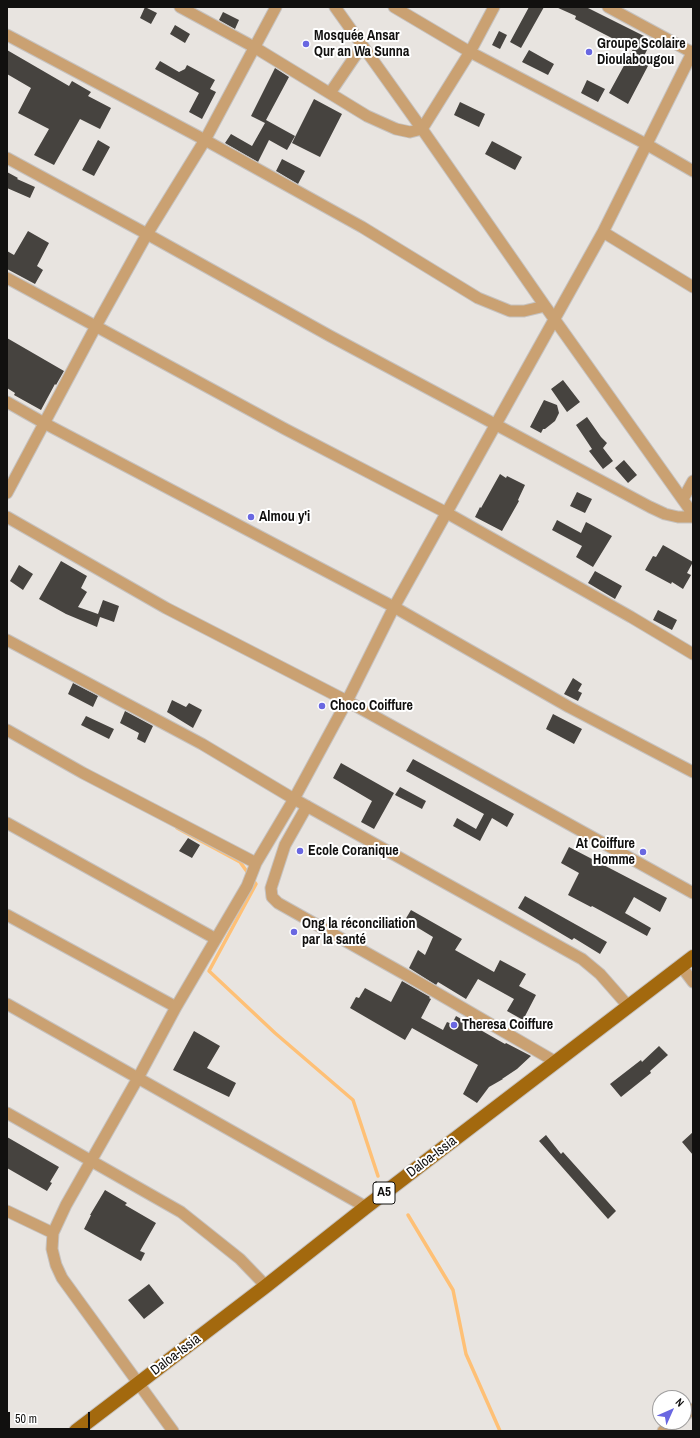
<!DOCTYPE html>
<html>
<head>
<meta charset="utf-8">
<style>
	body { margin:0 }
	#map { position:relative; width:700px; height:1438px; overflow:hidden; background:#e8e4e0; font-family:"Archivo Narrow",sans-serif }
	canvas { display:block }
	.frame { position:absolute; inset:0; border:8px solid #11100f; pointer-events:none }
	.north { position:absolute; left:652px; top:1390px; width:40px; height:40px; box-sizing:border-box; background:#fff; border:1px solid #a09f9f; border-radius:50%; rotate:45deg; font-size:11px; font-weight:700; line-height:16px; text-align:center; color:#11100f }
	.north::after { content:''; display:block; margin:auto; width:14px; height:18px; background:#6967e1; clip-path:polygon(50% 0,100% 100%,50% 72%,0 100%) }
	.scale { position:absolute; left:8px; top:1412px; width:82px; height:18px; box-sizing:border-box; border:2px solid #11100f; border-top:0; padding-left:5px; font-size:12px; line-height:14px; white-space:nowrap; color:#11100f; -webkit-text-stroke:3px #fff; paint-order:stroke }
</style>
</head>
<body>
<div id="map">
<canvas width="700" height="1438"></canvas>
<div class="frame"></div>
<div class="north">N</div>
<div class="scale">50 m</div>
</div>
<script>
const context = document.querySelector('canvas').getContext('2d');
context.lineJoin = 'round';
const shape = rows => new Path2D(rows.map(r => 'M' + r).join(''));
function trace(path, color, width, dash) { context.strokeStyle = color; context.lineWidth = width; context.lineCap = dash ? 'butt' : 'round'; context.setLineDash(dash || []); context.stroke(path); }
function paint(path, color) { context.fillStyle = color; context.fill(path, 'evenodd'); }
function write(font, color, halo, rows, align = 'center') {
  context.font = font + ' "Archivo Narrow",sans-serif'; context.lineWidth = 4; context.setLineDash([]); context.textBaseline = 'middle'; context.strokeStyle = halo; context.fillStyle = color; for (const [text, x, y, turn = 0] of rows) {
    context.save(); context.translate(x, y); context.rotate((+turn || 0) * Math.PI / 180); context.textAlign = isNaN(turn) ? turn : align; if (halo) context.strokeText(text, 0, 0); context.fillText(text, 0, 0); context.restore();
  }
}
trace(shape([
	[177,828,240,862,256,884,209,971,275,1033,353,1100,378,1176],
	[408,1215,453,1290,466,1354,500,1431]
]), '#fec076', 3.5);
paint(shape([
	[145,7,157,13,151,24,140,18],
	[529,7,544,7,521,48,510,42],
	[556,7,586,7,652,40,642,60,649,64,628,104,609,93,633,49,575,19,576,16],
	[223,12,239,20,235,29,219,20],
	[175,25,190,34,185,43,170,34],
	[499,31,507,35,500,49,492,45],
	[7,50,69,86,72,81,91,92,88,96,111,108,100,129,80,119,54,165,34,155,49,129,18,113,31,88,7,74],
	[529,50,554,64,548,75,522,62],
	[160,61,179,72,185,69,187,65,215,80,210,89,216,92,202,119,189,112,199,93,155,69],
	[275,68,289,77,266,120,295,136,287,150,269,140,258,162,225,143,231,134,252,146,265,123,251,116],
	[587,80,605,89,598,102,581,93],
	[314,99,342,114,320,157,292,143],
	[460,102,485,114,479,127,454,115],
	[98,140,110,147,94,176,82,170],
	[492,141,522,157,515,170,485,154],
	[282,159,305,171,298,184,276,171],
	[7,172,18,178,17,179,35,187,30,198,7,188],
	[28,231,49,243,37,266,43,270,35,284,7,269,7,251,14,255],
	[7,338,64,371,56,385,55,384,41,410,14,395,15,393,7,388],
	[563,380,580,402,567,412,551,389],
	[544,400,557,405,559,413,555,421,545,429,543,429,541,433,530,427],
	[587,417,601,437,607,443,603,448,613,461,603,469,589,451,592,449,576,425],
	[624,460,637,475,628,483,615,468],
	[500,474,506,478,507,476,525,485,518,500,519,501,502,531,475,517,480,507,481,508],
	[577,492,592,499,585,513,570,506],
	[557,520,581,533,586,522,612,536,593,567,576,557,582,546,552,530],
	[663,545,693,562,687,573,691,575,683,589,672,582,671,584,645,570,653,556,656,557],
	[61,561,87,576,81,588,87,592,78,607,98,614,103,600,119,606,114,622,100,617,97,627,66,614,39,599],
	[19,565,33,574,23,590,10,581],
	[595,571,622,586,615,599,588,583],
	[658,610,677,620,672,630,653,620],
	[573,678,582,684,578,691,582,693,578,701,564,694],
	[73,683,98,696,93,707,68,694],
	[172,700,186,707,189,703,202,710,193,728,167,712],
	[125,711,153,726,145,743,137,739,139,733,120,723],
	[553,714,582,729,574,744,546,729],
	[86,716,114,729,109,739,81,725],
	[413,759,514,814,507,827,492,818,480,841,453,826,457,818,476,829,484,814,406,771],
	[341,763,394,793,374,829,361,822,372,801,333,778],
	[400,787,426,801,422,809,395,795],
	[188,838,200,845,192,858,179,851],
	[569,847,667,898,660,912,634,897,625,913,651,928,647,936,592,906,591,907,568,895,579,873,561,863],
	[525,896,607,942,600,954,574,938,572,940,518,908],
	[411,910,462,939,455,950,494,972,500,960,526,974,519,986,536,995,523,1020,507,1011,514,999,478,979,466,999,438,982,436,985,409,968,418,950,425,955,433,937,405,920],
	[402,981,430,997,429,998,431,999,421,1018,443,1030,447,1022,452,1024,456,1016,505,1044,506,1043,531,1056,517,1069,502,1079,503,1079,489,1087,477,1103,463,1094,478,1065,412,1028,405,1040,350,1008,356,997,359,998,365,988,391,1002],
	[194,1031,220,1046,207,1068,236,1083,229,1097,173,1070],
	[659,1046,668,1055,650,1071,651,1073,621,1097,610,1084,641,1060,642,1062],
	[693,1132,693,1155,682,1142],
	[546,1135,561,1154,563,1152,616,1211,608,1219,539,1141],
	[7,1137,59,1167,50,1182,52,1183,47,1191,7,1168],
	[105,1190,127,1203,125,1205,156,1223,140,1251,145,1253,141,1261,84,1229,91,1215,90,1215],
	[149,1284,164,1303,144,1319,128,1300]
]), '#46433f');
const minor = shape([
	[180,7,254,47,367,116,396,129,410,132,422,129,470,52,494,7],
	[335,7,422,129,545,306,693,514],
	[394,7,470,52,646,144,693,171],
	[608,7,693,53],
	[7,35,205,140,362,227,478,298,510,311,524,311,545,306],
	[330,93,362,46],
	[7,158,147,234,330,336,650,507,665,514,678,517,693,517],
	[603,232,693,287],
	[7,278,285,429,447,513,631,617,693,654],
	[7,402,44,423,394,607,569,707,693,772],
	[7,493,96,326,147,234,205,140,276,7],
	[683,499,693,481],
	[7,517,166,608,347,701,693,893],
	[7,640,202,744,294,799,582,959,600,974,629,1007],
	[7,730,83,773,256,863],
	[307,806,285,845,271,888,272,897,278,903,406,975,556,1062],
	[7,823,216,939],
	[7,915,176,1007],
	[681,966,693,982],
	[7,1004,366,1207],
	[7,1113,181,1212,240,1259,266,1286],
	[7,1211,53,1233],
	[684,1416,693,1409],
	[173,1431,62,1278,56,1265,52,1249,53,1233,66,1205,138,1078,176,1007,247,886,256,863,294,799,347,701,394,607,603,232,693,51],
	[663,1431,676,1422]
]);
const major = shape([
	[76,1431,266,1286,366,1207,693,957]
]);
trace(minor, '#c6c2bf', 13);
trace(major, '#c6c2bf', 16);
trace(minor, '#caa172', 11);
trace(major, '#a3690e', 14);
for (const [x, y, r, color] of [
	[306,44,4,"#6967e1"],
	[589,52,4,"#6967e1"],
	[251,517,4,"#6967e1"],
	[322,706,4,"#6967e1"],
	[300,851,4,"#6967e1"],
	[643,852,4,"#6967e1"],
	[294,932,4,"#6967e1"],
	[454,1025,4,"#6967e1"]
]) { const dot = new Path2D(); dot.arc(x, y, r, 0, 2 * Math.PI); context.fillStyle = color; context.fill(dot); trace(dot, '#fff', 1.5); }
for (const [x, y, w] of [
	[384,1193,22]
]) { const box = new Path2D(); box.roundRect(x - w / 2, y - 11, w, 22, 3); context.fillStyle = '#fff'; context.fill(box); trace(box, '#11100f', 1); }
write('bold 13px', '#11100f', null, [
	["A5",384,1193]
]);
write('bold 14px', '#11100f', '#fff', [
	["Mosquée Ansar",314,36],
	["Qur an Wa Sunna",314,52],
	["Groupe Scolaire",597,44],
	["Dioulabougou",597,60],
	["Almou y'i",259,517],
	["Choco Coiffure",330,706],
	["At Coiffure",635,844,"right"],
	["Homme",635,860,"right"],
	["Ecole Coranique",308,851],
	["Ong la réconciliation",302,924],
	["par la santé",302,940],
	["Theresa Coiffure",462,1025]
], 'left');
write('14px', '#11100f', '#fff', [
	["Daloa-Issia",432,1157,-37],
	["Daloa-Issia",176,1355,-37]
]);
</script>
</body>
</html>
